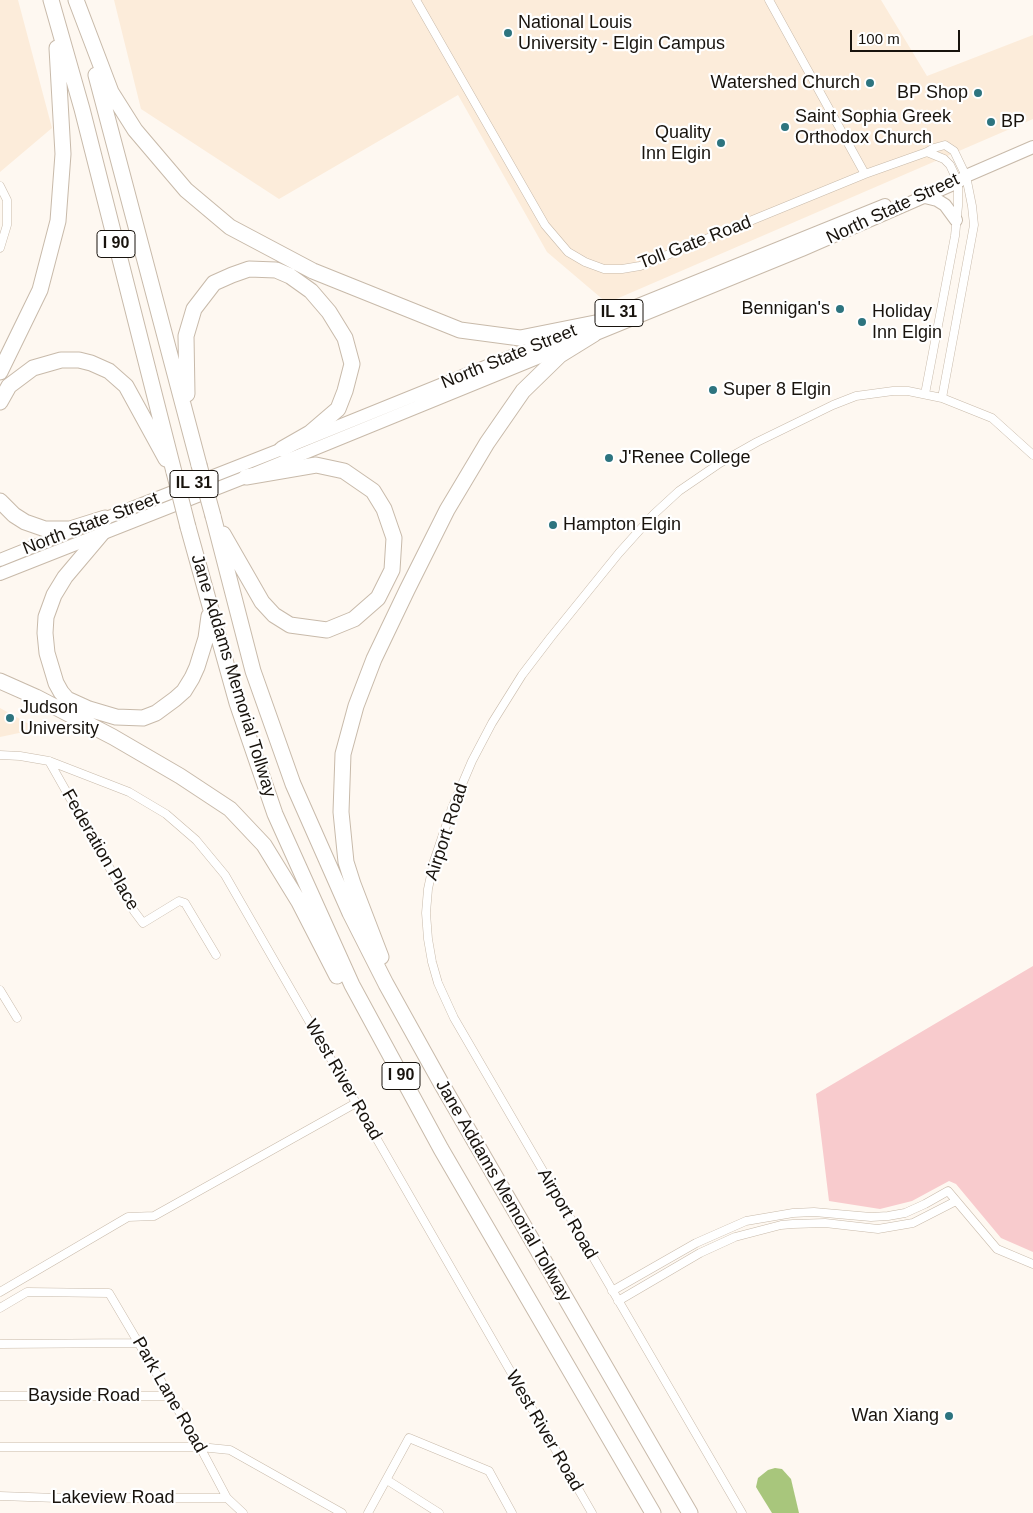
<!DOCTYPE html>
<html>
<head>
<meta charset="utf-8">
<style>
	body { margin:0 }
	#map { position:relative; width:1033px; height:1513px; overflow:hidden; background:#fef8f1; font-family:Helvetica,sans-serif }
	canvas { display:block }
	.scale { position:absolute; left:850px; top:30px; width:110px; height:22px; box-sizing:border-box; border:2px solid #18130d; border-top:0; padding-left:6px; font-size:15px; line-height:18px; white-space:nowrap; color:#18130d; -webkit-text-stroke:4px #fff; paint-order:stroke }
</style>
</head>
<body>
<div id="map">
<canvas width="1033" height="1513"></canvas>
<div class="scale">100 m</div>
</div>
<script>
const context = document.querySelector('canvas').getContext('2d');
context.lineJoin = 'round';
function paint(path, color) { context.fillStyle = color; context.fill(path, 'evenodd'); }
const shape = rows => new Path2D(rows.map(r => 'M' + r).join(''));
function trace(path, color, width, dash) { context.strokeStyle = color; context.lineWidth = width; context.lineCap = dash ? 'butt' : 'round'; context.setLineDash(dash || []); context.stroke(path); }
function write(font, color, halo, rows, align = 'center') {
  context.font = font + ' Helvetica,sans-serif'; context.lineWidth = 4.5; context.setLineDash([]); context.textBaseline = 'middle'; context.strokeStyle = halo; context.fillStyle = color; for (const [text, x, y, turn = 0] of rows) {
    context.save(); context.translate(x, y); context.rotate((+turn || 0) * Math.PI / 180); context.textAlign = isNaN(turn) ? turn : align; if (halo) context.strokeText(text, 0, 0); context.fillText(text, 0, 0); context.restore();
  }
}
paint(shape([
	[0,0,18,0,52,128,0,172],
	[114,0,881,0,927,76,1033,35,1033,119,607,303,547,252,458,95,279,199,141,109],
	[0,708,38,729,0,737]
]), '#fcecda');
paint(shape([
	[1033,966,1033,1252,1001,1238,956,1184,949,1181,912,1201,880,1209,829,1201,816,1094]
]), '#f8cbcd');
paint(shape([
	[775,1468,782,1469,791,1479,799,1513,772,1513,759,1492,756,1487,758,1478,768,1470]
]), '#a8c67c');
const minor = shape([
	[416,0,545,225,568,252,585,262,604,269,622,269,640,266,865,174,927,152,934,148,945,145,954,151,966,176,972,206,974,225,942,398],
	[769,0,865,174],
	[0,186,7,200,7,225,0,248],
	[925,394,955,236,958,206,958,182,950,165,944,159,927,152],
	[0,755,20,756,49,761,129,792,166,814,196,840,225,875,592,1513],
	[49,761,134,911,143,923,179,901,185,903,216,955],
	[0,990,17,1018],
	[612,1291,696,1243,746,1221,793,1213,814,1212,871,1217,888,1216,905,1213,925,1204,948,1191,997,1249,1033,1264],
	[0,1292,128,1217,154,1216,356,1103],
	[618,1301,700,1253,735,1237,781,1225,793,1224,825,1223,878,1229,913,1223,956,1201],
	[0,1308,27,1292,109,1293,200,1447,227,1498,243,1513],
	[0,1344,138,1343],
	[0,1396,169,1396],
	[0,1447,200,1447,230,1450,342,1513],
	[387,1480,439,1513],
	[0,1496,57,1498,227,1498],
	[368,1513,409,1438,489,1471,512,1513],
	[742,1513,454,1018,438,983,432,962,428,939,426,913,428,889,434,861,452,808,472,761,492,723,522,675,551,637,619,553,654,514,679,491,720,463,757,442,833,405,856,396,893,391,908,391,942,398,992,418,1033,455]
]);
const primary = shape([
	[925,197,937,200,945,205,956,220],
	[96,522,282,449,885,205],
	[0,560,72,531],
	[0,574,246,477,802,250,958,182,966,176,1033,147]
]);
const motorway = shape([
	[51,0,82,109,174,472],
	[76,0,111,92,135,130,186,190,230,227,313,271,460,330,520,338,595,323],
	[96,75,199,465],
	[0,372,40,290,58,221,63,154,57,48],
	[187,394,186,336,194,309,214,283,232,275,249,269,276,270,290,276,311,291,329,312,345,338,352,364,345,391,338,409,310,433,282,449],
	[0,402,9,386,33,368,61,360,79,360,91,363,109,371,126,386,166,459],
	[0,501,14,515,25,522,45,529,70,529,105,518],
	[213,516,253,671,293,784,350,913,386,984,441,1083,690,1513],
	[188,527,237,703,275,814,352,985,441,1149,653,1513],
	[103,532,65,577,54,595,46,617,45,633,47,653,56,683,61,692,67,699,89,709,116,717,143,718,156,713,175,699,184,691,192,678,197,667,206,638,209,616],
	[223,534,262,602,274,615,290,625,327,630,354,619,378,598,392,570,394,538,384,509,373,491,344,471,316,465,246,477],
	[0,681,36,697,113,737,180,776,230,809,264,845,299,902,337,976],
	[381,957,353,884,346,862,341,812,343,754,356,706,374,659,407,590,447,510,487,443,523,391,560,355,594,334]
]);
trace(minor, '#c8baaa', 9);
trace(primary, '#c8baaa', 14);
trace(motorway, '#c8baaa', 17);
trace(minor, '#fff', 8);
trace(primary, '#fff', 12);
trace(motorway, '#fff', 15);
const motorwayBridge = shape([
	[199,465,213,516],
	[174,472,188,527]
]);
trace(motorwayBridge, '#c8baaa', 17, []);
trace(motorwayBridge, '#fff', 15);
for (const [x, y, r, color] of [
	[508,33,5,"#2d747f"],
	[870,83,5,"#2d747f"],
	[978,93,5,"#2d747f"],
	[991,122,5,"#2d747f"],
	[785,127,5,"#2d747f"],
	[721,143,5,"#2d747f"],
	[840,309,5,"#2d747f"],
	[862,322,5,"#2d747f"],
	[713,390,5,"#2d747f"],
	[609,458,5,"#2d747f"],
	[553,525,5,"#2d747f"],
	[10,718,5,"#2d747f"],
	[949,1416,5,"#2d747f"]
]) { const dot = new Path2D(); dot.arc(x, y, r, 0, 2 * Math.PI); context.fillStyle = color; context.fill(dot); trace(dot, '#fff', 2); }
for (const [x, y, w] of [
	[116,244,38],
	[619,313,48],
	[194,484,48],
	[401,1076,38]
]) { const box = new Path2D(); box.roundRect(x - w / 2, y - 13.5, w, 27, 4); context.fillStyle = '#fff'; context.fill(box); trace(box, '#18130d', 1); }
write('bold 16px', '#18130d', null, [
	["I 90",116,244],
	["IL 31",619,313],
	["IL 31",194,484],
	["I 90",401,1076]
]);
write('18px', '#18130d', '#fff', [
	["National Louis",518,23],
	["University - Elgin Campus",518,44],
	["Watershed Church",860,83,"right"],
	["BP Shop",968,93,"right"],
	["Saint Sophia Greek",795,117],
	["Orthodox Church",795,138],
	["BP",1001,122],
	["Quality",711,133,"right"],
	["Inn Elgin",711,154,"right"],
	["Bennigan's",830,309,"right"],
	["Holiday",872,312],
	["Inn Elgin",872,333],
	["Super 8 Elgin",723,390],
	["J'Renee College",619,458],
	["Hampton Elgin",563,525],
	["Judson",20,708],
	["University",20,729],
	["Wan Xiang",939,1416,"right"]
], 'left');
write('18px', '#18130d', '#fff', [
	["North State Street",893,209,-25],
	["Toll Gate Road",695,243,-21],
	["North State Street",509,357,-22],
	["North State Street",91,524,-21],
	["Jane Addams Memorial Tollway",233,676,73],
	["Airport Road",447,832,-72],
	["Federation Place",100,850,60],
	["West River Road",343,1080,60],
	["Jane Addams Memorial Tollway",503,1191,60],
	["Airport Road",567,1214,60],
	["Park Lane Road",169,1395,60],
	["Bayside Road",84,1396],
	["West River Road",544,1431,60],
	["Lakeview Road",113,1498]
]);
</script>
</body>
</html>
